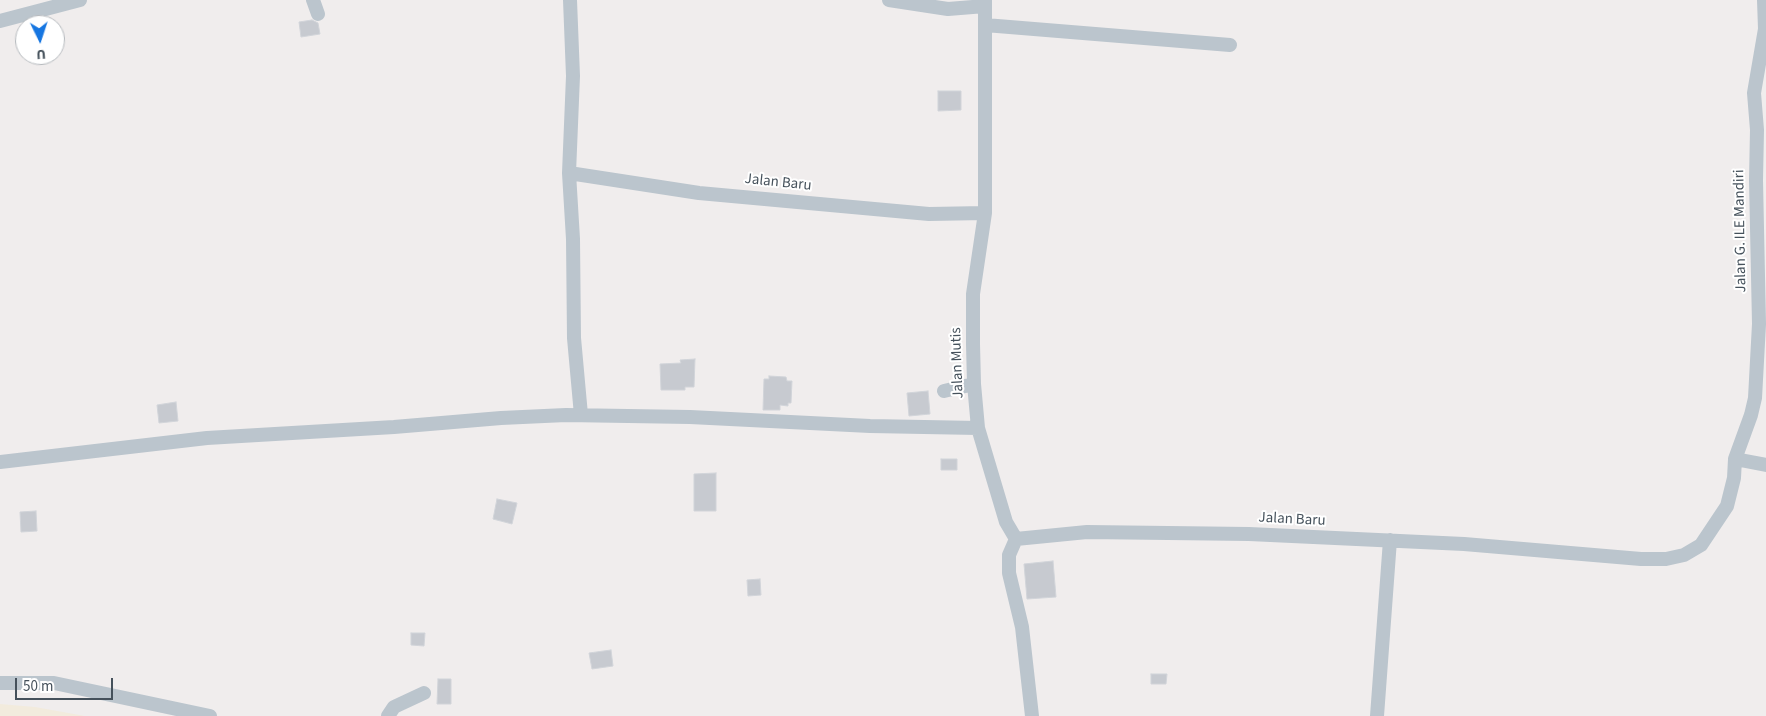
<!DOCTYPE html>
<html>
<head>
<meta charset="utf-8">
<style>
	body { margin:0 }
	#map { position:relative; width:1766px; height:716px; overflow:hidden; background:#f0eded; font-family:"Source Sans 3",sans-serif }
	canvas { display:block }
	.north { position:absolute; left:15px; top:15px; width:50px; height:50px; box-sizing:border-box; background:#fff; border:1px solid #b5b9bd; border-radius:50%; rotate:176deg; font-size:14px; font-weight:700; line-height:20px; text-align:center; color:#45515b }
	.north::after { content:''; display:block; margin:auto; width:18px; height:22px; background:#1676e1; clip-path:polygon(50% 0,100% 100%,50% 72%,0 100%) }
	.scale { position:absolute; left:15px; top:678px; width:98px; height:22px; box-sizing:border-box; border:2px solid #45515b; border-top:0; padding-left:6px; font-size:15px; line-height:18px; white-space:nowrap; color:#45515b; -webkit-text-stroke:4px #fff; paint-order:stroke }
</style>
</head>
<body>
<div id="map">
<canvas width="1766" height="716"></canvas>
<div class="north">U</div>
<div class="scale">50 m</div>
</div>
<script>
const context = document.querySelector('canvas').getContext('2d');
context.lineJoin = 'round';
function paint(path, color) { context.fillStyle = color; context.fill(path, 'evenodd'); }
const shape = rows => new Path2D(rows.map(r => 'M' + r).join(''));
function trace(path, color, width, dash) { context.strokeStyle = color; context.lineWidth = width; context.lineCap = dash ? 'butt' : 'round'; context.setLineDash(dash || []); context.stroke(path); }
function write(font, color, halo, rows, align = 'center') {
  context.font = font + ' "Source Sans 3",sans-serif'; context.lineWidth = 4; context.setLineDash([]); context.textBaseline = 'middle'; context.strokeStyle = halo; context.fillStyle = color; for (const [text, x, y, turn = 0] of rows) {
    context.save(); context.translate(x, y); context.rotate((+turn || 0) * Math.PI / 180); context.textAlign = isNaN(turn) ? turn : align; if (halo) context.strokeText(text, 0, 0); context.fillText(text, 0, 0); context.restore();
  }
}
paint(shape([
	[0,704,35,707,85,716,0,716]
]), '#f2ebdd');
const building = shape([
	[312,20,318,23,320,34,301,37,299,22,312,20],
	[938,91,961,91,961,110,938,111,938,91],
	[695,359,694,387,685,387,685,390,661,390,660,364,681,363,680,360,695,359],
	[769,376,786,377,787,381,792,381,791,403,788,403,788,406,780,405,780,410,763,410,764,379,769,379,769,376],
	[928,391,930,414,909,416,907,393,928,391],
	[176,402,178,421,159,423,157,405,176,402],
	[941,459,957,459,957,470,941,470,941,459],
	[716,473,716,511,694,511,694,474,716,473],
	[497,499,517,503,512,524,493,519,497,499],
	[36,511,37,531,21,532,20,512,36,511],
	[1053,561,1056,597,1027,599,1024,564,1053,561],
	[760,579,761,595,748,596,747,580,760,579],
	[411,633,425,633,424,646,411,645,411,633],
	[611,650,613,666,592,669,589,653,611,650],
	[1151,674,1167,674,1166,684,1151,684,1151,674],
	[438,679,451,679,451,704,437,704,438,679]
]);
paint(building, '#c7cad0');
trace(building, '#d1d4d9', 1);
trace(shape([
	[313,0,318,14],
	[570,0,573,76,569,173,573,239,574,338,581,415],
	[889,0,948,9,985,6],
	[985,0,985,213,973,294,973,344,974,384,978,428,1006,522,1016,539],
	[0,21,80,0],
	[985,25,1230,45],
	[569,173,699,193,929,214,985,213],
	[944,391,974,384],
	[1735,459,1766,465],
	[0,462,207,438,394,427,501,418,566,415,690,417,870,426,978,428],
	[1016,539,1087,532,1249,534,1464,544,1641,559,1666,559,1684,555,1701,545,1727,506,1734,478,1735,459,1751,415,1755,398,1759,324,1756,180,1757,130,1754,93,1765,29,1764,0],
	[1016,539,1009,555,1009,573,1022,627,1032,716],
	[0,683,54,683,210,716],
	[388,716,394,707,424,693],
	[1377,716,1390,540]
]), '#bbc5cd', 14);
write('15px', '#45515b', '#fff', [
	["Jalan Baru",778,183,6],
	["Jalan G. ILE Mandiri",1741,231,-91],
	["Jalan Mutis",958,363,-92],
	["Jalan Baru",1292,520,3]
]);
</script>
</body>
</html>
